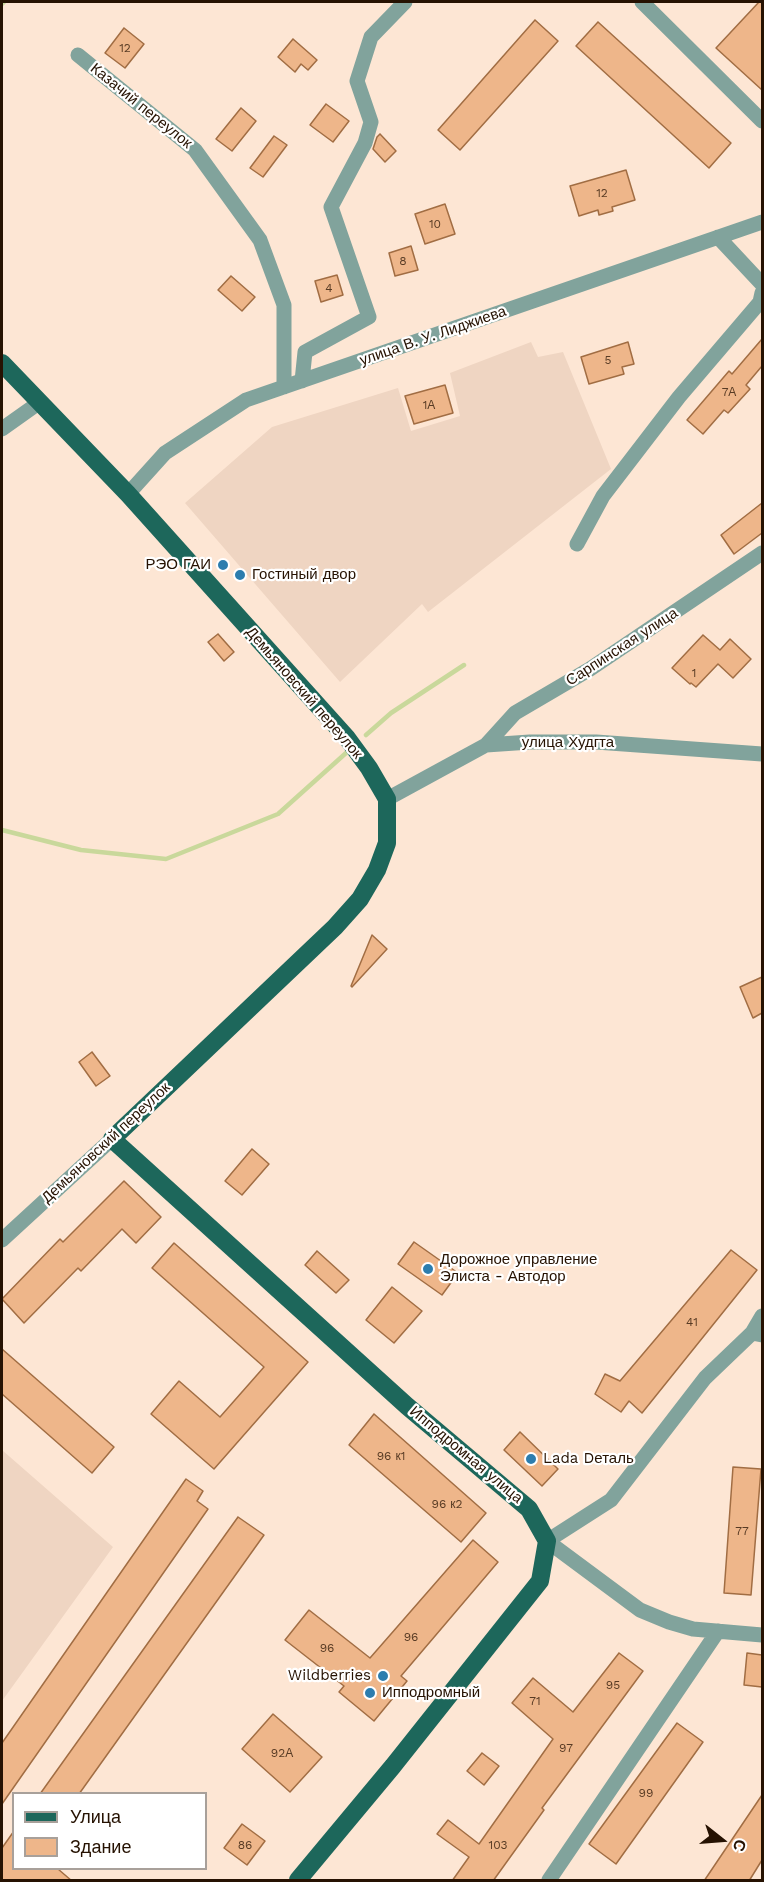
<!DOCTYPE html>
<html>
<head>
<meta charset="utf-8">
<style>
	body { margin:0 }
	#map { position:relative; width:764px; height:1882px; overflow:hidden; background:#fde6d4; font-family:"Work Sans",sans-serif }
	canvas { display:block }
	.frame { position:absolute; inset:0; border:3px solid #261202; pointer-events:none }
	.legend { position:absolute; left:12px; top:1792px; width:195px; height:78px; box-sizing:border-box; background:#fff; border:2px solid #a8a09a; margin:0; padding:8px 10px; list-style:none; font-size:18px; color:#261202 }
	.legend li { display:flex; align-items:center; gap:12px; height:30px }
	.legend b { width:30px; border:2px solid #a8a09a }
	.north { position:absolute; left:692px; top:1810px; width:60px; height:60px; -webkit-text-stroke:4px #fff; paint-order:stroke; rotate:107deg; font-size:16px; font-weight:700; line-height:24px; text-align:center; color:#261202 }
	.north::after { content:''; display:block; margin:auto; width:21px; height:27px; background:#261202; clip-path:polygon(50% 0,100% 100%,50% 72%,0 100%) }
</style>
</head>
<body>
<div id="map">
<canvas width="764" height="1882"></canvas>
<div class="frame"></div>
<ul class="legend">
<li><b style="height:8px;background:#1d675b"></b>Улица</li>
<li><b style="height:16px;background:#eeb68a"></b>Здание</li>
</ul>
<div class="north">С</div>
</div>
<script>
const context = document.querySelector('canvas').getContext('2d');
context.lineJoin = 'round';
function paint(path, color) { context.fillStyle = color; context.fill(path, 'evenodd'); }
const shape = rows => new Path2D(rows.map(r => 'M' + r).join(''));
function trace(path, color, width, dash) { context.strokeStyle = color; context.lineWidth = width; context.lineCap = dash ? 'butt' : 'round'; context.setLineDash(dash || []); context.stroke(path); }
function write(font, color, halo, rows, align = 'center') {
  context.font = font + ' "Work Sans",sans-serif'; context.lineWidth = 4.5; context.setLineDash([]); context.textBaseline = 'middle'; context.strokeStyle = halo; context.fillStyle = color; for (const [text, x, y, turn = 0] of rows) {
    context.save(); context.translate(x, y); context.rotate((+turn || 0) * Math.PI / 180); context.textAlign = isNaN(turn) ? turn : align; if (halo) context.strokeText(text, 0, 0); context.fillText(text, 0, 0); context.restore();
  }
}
paint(shape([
	[531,342,538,357,563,352,611,469,428,612,422,604,340,682,185,503,272,427,398,388,411,431,460,416,450,373],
	[2,1450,113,1547,2,1701]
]), '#efd5c2');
trace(shape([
	[2,4,4,2],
	[366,735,391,713,464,665],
	[2,830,81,850,166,859,278,814,346,753]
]), '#c9d89b', 4.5);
const building = shape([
	[759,2,762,2,762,90,716,48,759,2],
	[535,20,558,41,460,150,438,130,535,20],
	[598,22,731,143,709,168,576,46,598,22],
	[124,28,144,44,125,68,105,53,124,28],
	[293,39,317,60,308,70,301,64,295,72,278,57,293,39],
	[326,104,349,121,333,142,310,125,326,104],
	[241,108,256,121,232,151,216,139,241,108],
	[380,134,396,151,385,162,373,149,377,137,380,134],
	[274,136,287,145,263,177,250,168,274,136],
	[626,170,635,200,612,207,613,211,599,215,598,210,579,216,570,186,626,170],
	[445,204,455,234,425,244,415,214,445,204],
	[411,246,418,270,395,276,389,253,411,246],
	[337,275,343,295,321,302,315,281,337,275],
	[231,276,255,297,242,311,218,290,231,276],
	[762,339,762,366,746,385,750,389,728,413,724,410,703,434,687,420,729,371,732,374,762,339],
	[628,342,634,364,622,367,624,374,589,384,581,357,628,342],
	[445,385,453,413,414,424,405,396,445,385],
	[762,503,762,533,734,554,721,535,762,503],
	[218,634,234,652,224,661,208,642,218,634],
	[703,635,720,650,730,639,751,659,733,678,718,664,696,687,691,683,690,684,672,668,703,635],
	[372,935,387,949,352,987,351,986,372,935],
	[762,977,762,1013,753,1018,740,987,762,977],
	[92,1052,110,1076,96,1086,79,1062,92,1052],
	[252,1149,269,1164,242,1195,225,1181,252,1149],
	[124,1181,161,1217,136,1243,122,1229,81,1271,78,1268,24,1323,2,1299,60,1239,63,1242,124,1181],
	[414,1242,458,1273,442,1295,398,1264,414,1242],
	[174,1243,308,1362,214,1469,151,1414,179,1381,220,1417,264,1367,152,1268,174,1243],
	[731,1250,757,1270,642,1413,629,1401,621,1412,595,1394,605,1374,620,1381,731,1250],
	[317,1251,349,1280,336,1293,305,1265,317,1251],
	[392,1287,422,1311,394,1343,366,1320,392,1287],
	[2,1349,114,1447,92,1473,2,1394,2,1349],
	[374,1414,486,1513,461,1542,349,1445,374,1414],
	[520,1432,558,1469,542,1486,504,1450,520,1432],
	[733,1467,761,1469,751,1595,724,1593,733,1467],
	[186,1479,203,1491,197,1501,208,1509,2,1804,2,1743,186,1479],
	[238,1517,264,1535,79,1794,40,1794,238,1517],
	[473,1540,498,1562,401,1676,407,1681,374,1721,339,1692,344,1686,285,1640,309,1610,370,1658,473,1540],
	[619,1653,643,1671,542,1808,544,1810,493,1881,452,1881,469,1857,437,1834,448,1820,479,1844,553,1739,512,1703,533,1678,573,1712,619,1653],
	[747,1653,762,1655,762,1687,744,1685,747,1653],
	[273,1714,322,1757,290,1792,242,1749,273,1714],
	[677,1723,703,1742,616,1864,589,1844,677,1723],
	[482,1753,499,1766,484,1785,467,1771,482,1753],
	[762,1795,762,1860,749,1881,704,1881,762,1795],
	[242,1824,265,1841,247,1865,224,1848,242,1824],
	[14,1831,14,1869,58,1869,72,1881,2,1881,2,1848,14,1831]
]);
paint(building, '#eeb68a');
trace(building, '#a16d43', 1.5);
trace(shape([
	[642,2,762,121],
	[78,55,195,150,260,240,284,305,284,387],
	[718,237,762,284],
	[302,381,305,352,369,317,331,207,365,143,371,122,357,81,371,37,405,2],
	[2,429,40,402],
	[128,494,165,453,246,400,762,222],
	[577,544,603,496,679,397,760,302,762,293],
	[486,745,515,713,590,669,762,553],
	[387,799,486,745,530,742,596,742,762,754],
	[2,1240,112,1139],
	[752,1333,762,1316],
	[762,1335,752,1333,705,1378,611,1500,547,1541,640,1610,669,1622,693,1629,762,1635],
	[549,1880,718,1631]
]), '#81a39c', 15);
trace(shape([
	[2,363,128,494,347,738,369,768,387,799,387,843,377,870,360,899,335,927,112,1139,407,1406,529,1509,547,1541,540,1581,393,1766,298,1880]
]), '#1d675b', 18);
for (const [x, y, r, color] of [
	[223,565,6,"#2c7dae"],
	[240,575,6,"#2c7dae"],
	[428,1269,6,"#2c7dae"],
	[531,1459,6,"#2c7dae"],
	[383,1676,6,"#2c7dae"],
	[370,1693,6,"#2c7dae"]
]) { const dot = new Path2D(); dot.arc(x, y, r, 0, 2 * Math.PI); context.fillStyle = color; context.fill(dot); trace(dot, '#fff', 2); }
write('12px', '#583b24', null, [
	["12",125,48],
	["12",602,193],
	["10",435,224],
	["8",403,261],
	["4",329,288],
	["5",608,360],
	["7А",729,392],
	["1А",429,405],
	["1",694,673],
	["41",692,1322],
	["96 к1",391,1456],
	["96 к2",447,1504],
	["77",742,1531],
	["96",411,1637],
	["96",327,1648],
	["95",613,1685],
	["71",535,1701],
	["97",566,1748],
	["92А",282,1753],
	["99",646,1793],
	["86",245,1845],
	["103",498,1845]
]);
write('15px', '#261202', '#fff', [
	["Казачий переулок",141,106,39],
	["улица В. У. Лиджиева",433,336,-19],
	["Сарпинская улица",622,647,-33],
	["Демьяновский переулок",304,693,49],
	["улица Худгта",568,743],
	["Демьяновский переулок",106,1143,-43],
	["Ипподромная улица",466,1455,40]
]);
write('15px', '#261202', '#fff', [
	["РЭО ГАИ",211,565,"right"],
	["Гостиный двор",252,575],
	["Дорожное управление",440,1260],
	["Элиста - Автодор",440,1277],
	["Lada Dеталь",543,1459],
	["Wildberries",371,1676,"right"],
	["Ипподромный",382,1693]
], 'left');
</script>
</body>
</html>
